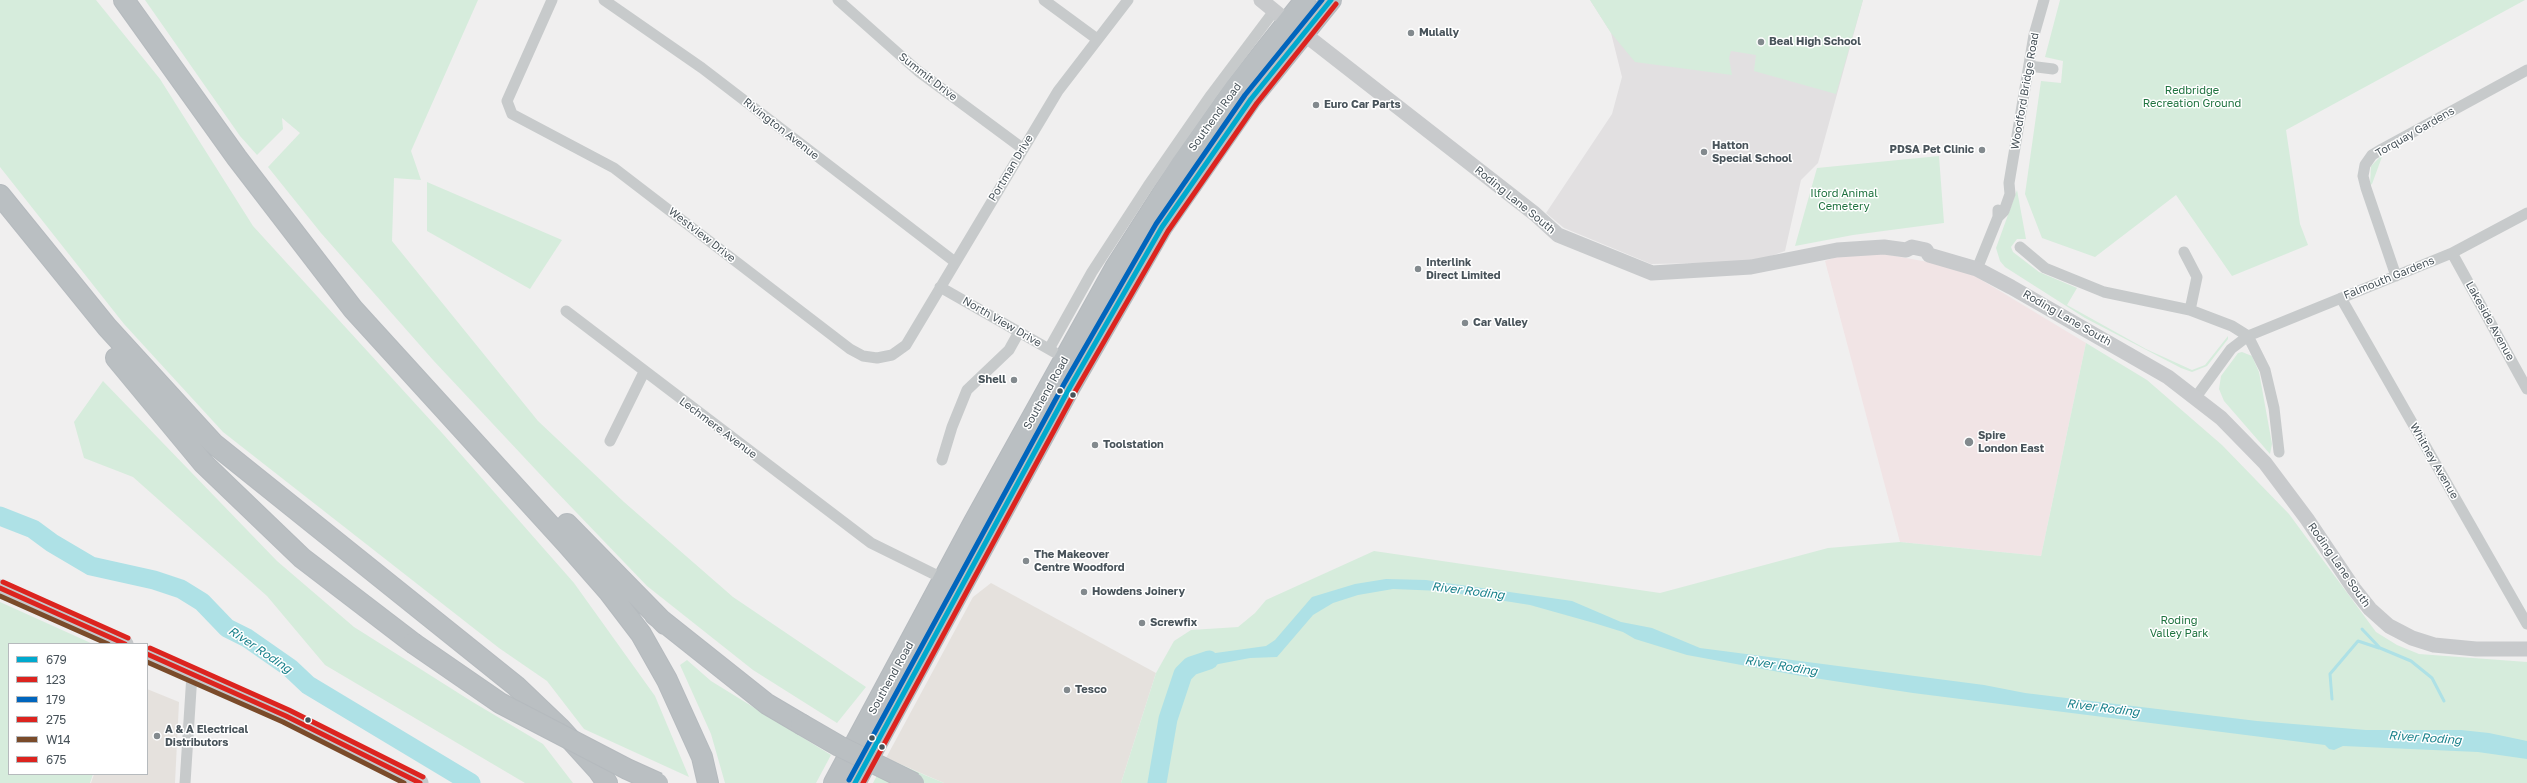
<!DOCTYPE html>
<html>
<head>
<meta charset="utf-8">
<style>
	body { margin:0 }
	#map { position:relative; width:2527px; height:783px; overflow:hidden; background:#f0efef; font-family:"Golos Text",sans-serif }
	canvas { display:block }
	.legend { position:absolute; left:8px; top:643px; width:140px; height:132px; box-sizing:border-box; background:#fff; border:1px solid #b6babd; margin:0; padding:5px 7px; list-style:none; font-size:12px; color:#48535a }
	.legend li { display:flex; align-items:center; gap:8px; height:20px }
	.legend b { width:20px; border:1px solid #b6babd }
</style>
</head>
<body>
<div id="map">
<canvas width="2527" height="783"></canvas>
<ul class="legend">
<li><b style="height:5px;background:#00a9ce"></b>679</li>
<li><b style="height:5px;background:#dc241f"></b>123</li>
<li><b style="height:5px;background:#0065bd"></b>179</li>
<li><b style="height:5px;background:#dc241f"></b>275</li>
<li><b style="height:5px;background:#7a4b2a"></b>W14</li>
<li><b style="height:5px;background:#dc241f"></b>675</li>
</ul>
</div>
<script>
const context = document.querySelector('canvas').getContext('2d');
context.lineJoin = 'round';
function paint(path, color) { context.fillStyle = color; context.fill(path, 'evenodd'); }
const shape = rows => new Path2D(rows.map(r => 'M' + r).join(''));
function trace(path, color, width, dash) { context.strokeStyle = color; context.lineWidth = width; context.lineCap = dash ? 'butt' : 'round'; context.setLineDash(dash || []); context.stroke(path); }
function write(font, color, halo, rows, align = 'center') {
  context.font = font + ' "Golos Text",sans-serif'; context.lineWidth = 3; context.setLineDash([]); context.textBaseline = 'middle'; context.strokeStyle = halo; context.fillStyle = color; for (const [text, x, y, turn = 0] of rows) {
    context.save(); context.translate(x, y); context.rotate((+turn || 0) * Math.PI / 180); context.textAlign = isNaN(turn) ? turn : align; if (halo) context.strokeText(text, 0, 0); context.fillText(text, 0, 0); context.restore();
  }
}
paint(shape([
	[991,583,1156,673,1121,783,944,783,886,758,973,597],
	[147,689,179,702,175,783,91,783,94,774,147,774]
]), '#e5e1dd');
paint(shape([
	[1590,0,1863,0,1818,163,1801,180,1785,251,1754,262,1651,264,1564,228,1546,213,1612,114,1622,77,1611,33]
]), '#e2e0e1');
paint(shape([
	[1884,254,1950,266,1975,276,2086,343,2041,556,1900,542,1825,261,1841,255]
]), '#f1e4e5');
paint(shape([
	[0,0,96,0,160,79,253,226,443,434,574,583,655,696,689,777,584,729,547,681,499,648,223,432,124,324,0,167],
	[145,0,478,0,411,151,421,180,394,178,392,241,538,421,624,502,733,597,866,687,837,723,753,670,647,586,551,486,433,360,321,233,268,167,300,133,282,118,283,129,257,155,240,136],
	[1590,0,1863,0,1836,94,1754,71,1756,55,1731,51,1729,58,1732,75,1635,62,1611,33],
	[2060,0,2525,0,2286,130,2300,224,2308,245,2232,276,2176,195,2095,257,2042,238,2025,194,2041,81,2061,83,2063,61,2045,57],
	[2383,154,2372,184,2370,185,2371,166],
	[1939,156,1944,223,1853,235,1795,246,1817,168],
	[427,182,562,240,530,289,427,231],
	[2017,190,2026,239,2017,239,2011,247,2013,252,2039,272,2077,288,2067,305,2146,349,2192,370,2205,365,2228,336,2228,339,2207,366,2192,372,2181,368,2085,318,2005,267,2000,261,1996,248],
	[2086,343,2147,380,2222,445,2289,514,2376,632,2397,645,2419,654,2527,662,2527,783,1121,783,1156,673,1174,641,1191,630,1238,627,1255,613,1266,600,1374,551,1660,593,1828,548,1900,542,2041,556],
	[2242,352,2252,356,2259,372,2272,444,2270,454,2224,401,2219,389,2221,376,2238,353],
	[103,381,277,561,354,627,471,701,543,744,573,783,525,783,325,665,267,596,133,477,84,458,74,422],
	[0,602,93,644,9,644,9,774,93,774,90,783,0,783],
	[687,660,711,681,831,755,816,783,725,783,711,734,680,665],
	[886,758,927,776,944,783,873,783]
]), '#d6ecdc');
paint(shape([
	[1386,579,1426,580,1572,601,1621,622,1652,628,1700,648,1984,685,2025,693,2257,721,2366,730,2461,730,2489,733,2527,741,2527,759,2478,752,2343,746,2334,750,2329,749,2325,745,1913,693,1801,676,1687,655,1635,639,1623,632,1594,623,1530,605,1442,591,1393,589,1358,595,1333,603,1313,615,1277,657,1250,658,1208,666,1194,672,1178,668,1201,655,1266,646,1275,640,1312,597,1355,584]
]), '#aee1e6');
trace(shape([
	[2362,629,2380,648,2411,661,2432,678,2444,701],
	[2332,699,2330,674,2358,641,2379,648]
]), '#aee1e6', 3);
trace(shape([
	[0,516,33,529,52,543,91,566,154,580,181,589,202,602,227,628,247,638,290,668,308,685,471,783],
	[1157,783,1168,719,1183,674,1191,666,1209,660]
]), '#aee1e6', 19);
const highway = shape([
	[124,0,237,158,353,309,567,544,609,592,641,634,667,680,702,757,708,783],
	[0,195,107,327,213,443,516,686,560,728,598,770,607,783],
	[116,358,203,463,302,558,413,643],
	[567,524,665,624],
	[655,615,767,704,801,724],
	[834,783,974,522,1115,268,1182,163,1235,88,1305,0],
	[855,783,1070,387,1162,227,1251,99,1331,0]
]);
trace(highway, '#b5babe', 22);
trace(shape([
	[552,0,507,101,512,114,614,168,850,349,863,356,877,358,892,355,906,345,1058,91,1128,0],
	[604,0,702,68,955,262],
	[838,0,918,71,1022,148],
	[1044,0,1097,39],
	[2029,66,2053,69],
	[1998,217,2004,211,2010,194,2009,183,2034,35,2044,0],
	[2020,247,2045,268,2104,292,2190,310,2232,326,2248,336,2265,370,2274,408,2279,452],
	[2184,252,2197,277,2190,310],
	[2452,253,2527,389],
	[1977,269,1998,217,1998,210],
	[2396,276,2366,188,2363,176,2365,165,2372,155,2382,149,2527,70],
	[940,287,1054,352],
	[2341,298,2527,624],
	[566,311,871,543,944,579],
	[1049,349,1092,272,1148,186,1211,95,1274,11],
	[2196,397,2231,349,2248,336,2452,253,2527,213],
	[610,441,644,372],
	[942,460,952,427,967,390,1009,350,1019,332],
	[185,783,192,674]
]), '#c7cacb', 11);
trace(shape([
	[1261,0,1288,22],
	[1303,33,1535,214,1558,235,1652,273,1751,267,1837,250,1884,247,1906,250,1912,247,1926,250,1929,255,1977,269,2011,287,2168,377,2221,418,2265,463,2307,519,2354,589,2370,609,2389,626,2412,638,2434,645,2476,649,2527,649]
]), '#c8cacc', 15);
trace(shape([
	[0,588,125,644],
	[147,654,286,716,420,783]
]), '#c5c8ca', 17);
trace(highway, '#babfc2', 20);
const highwayBridge = shape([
	[413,643,500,703,627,769,658,783],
	[801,724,839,746,914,783]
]);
trace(highwayBridge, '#b5babe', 22, []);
trace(highwayBridge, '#babfc2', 20);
trace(shape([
	[855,783,1070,387,1162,227,1251,99,1331,0]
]), '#00a9ce', 5);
trace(shape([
	[863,783,1076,390,1168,231,1257,103,1336,4]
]), '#dc241f', 5);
trace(shape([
	[849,780,1064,384,1156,224,1245,95,1322,0]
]), '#0065bd', 5);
trace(shape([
	[0,588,125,644],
	[147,654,286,716,420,783]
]), '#dc241f', 5);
trace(shape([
	[0,596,108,644],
	[147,662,283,722,404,783]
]), '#7a4b2a', 5);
trace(shape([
	[3,582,128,638],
	[150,648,289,710,423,777]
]), '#dc241f', 5);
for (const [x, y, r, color] of [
	[1411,33,4,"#838a8e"],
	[1761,42,4,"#838a8e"],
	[1316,105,4,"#838a8e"],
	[1982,150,4,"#838a8e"],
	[1704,152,4,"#838a8e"],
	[1418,269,4,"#838a8e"],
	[1465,323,4,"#838a8e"],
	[1014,380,4,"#838a8e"],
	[1060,391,3.5,"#48535a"],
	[1073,395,3.5,"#48535a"],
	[1969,442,5,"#838a8e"],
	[1095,445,4,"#838a8e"],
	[1026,561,4,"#838a8e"],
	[1084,592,4,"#838a8e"],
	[1142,623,4,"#838a8e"],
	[1067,690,4,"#838a8e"],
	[308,720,3.5,"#48535a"],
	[157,736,4,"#838a8e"],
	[872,738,3.5,"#48535a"],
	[882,747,3.5,"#48535a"]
]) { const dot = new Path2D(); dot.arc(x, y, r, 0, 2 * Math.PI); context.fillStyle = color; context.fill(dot); trace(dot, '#fff', 1.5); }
write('bold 11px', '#48535a', '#fff', [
	["Mulally",1419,33],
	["Beal High School",1769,42],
	["Euro Car Parts",1324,105],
	["Hatton",1712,146],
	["Special School",1712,159],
	["PDSA Pet Clinic",1974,150,"right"],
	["Interlink",1426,263],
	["Direct Limited",1426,276],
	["Car Valley",1473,323],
	["Shell",1006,380,"right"],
	["Spire",1978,436],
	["London East",1978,449],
	["Toolstation",1103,445],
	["The Makeover",1034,555],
	["Centre Woodford",1034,568],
	["Howdens Joinery",1092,592],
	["Screwfix",1150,623],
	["Tesco",1075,690],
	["A & A Electrical",165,730],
	["Distributors",165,743]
], 'left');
write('11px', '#48535a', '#fff', [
	["Summit Drive",928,77,38],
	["Woodford Bridge Road",2025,91,-80],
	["Southend Road",1215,117,-54],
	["Rivington Avenue",781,129,38],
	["Torquay Gardens",2415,132,-30],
	["Portman Drive",1011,168,-59],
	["Roding Lane South",1515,200,39],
	["Westview Drive",702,235,38],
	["Falmouth Gardens",2389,278,-22],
	["Roding Lane South",2067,318,30],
	["Lakeside Avenue",2490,321,61],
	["North View Drive",1002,322,30],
	["Southend Road",1046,393,-61],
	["Lechmere Avenue",718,428,37],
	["Whitney Avenue",2434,461,60],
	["Roding Lane South",2339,565,55],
	["Southend Road",891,678,-61]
]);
write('11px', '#207340', '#fff', [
	["Redbridge",2192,91],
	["Recreation Ground",2192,104],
	["Ilford Animal",1844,194],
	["Cemetery",1844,207],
	["Roding",2179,621],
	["Valley Park",2179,634]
]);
write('italic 12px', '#1a828c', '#fff', [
	["River Roding",1468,591,7],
	["River Roding",260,650,34],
	["River Roding",1781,666,9],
	["River Roding",2103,708,7],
	["River Roding",2425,738,4]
]);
</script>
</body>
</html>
